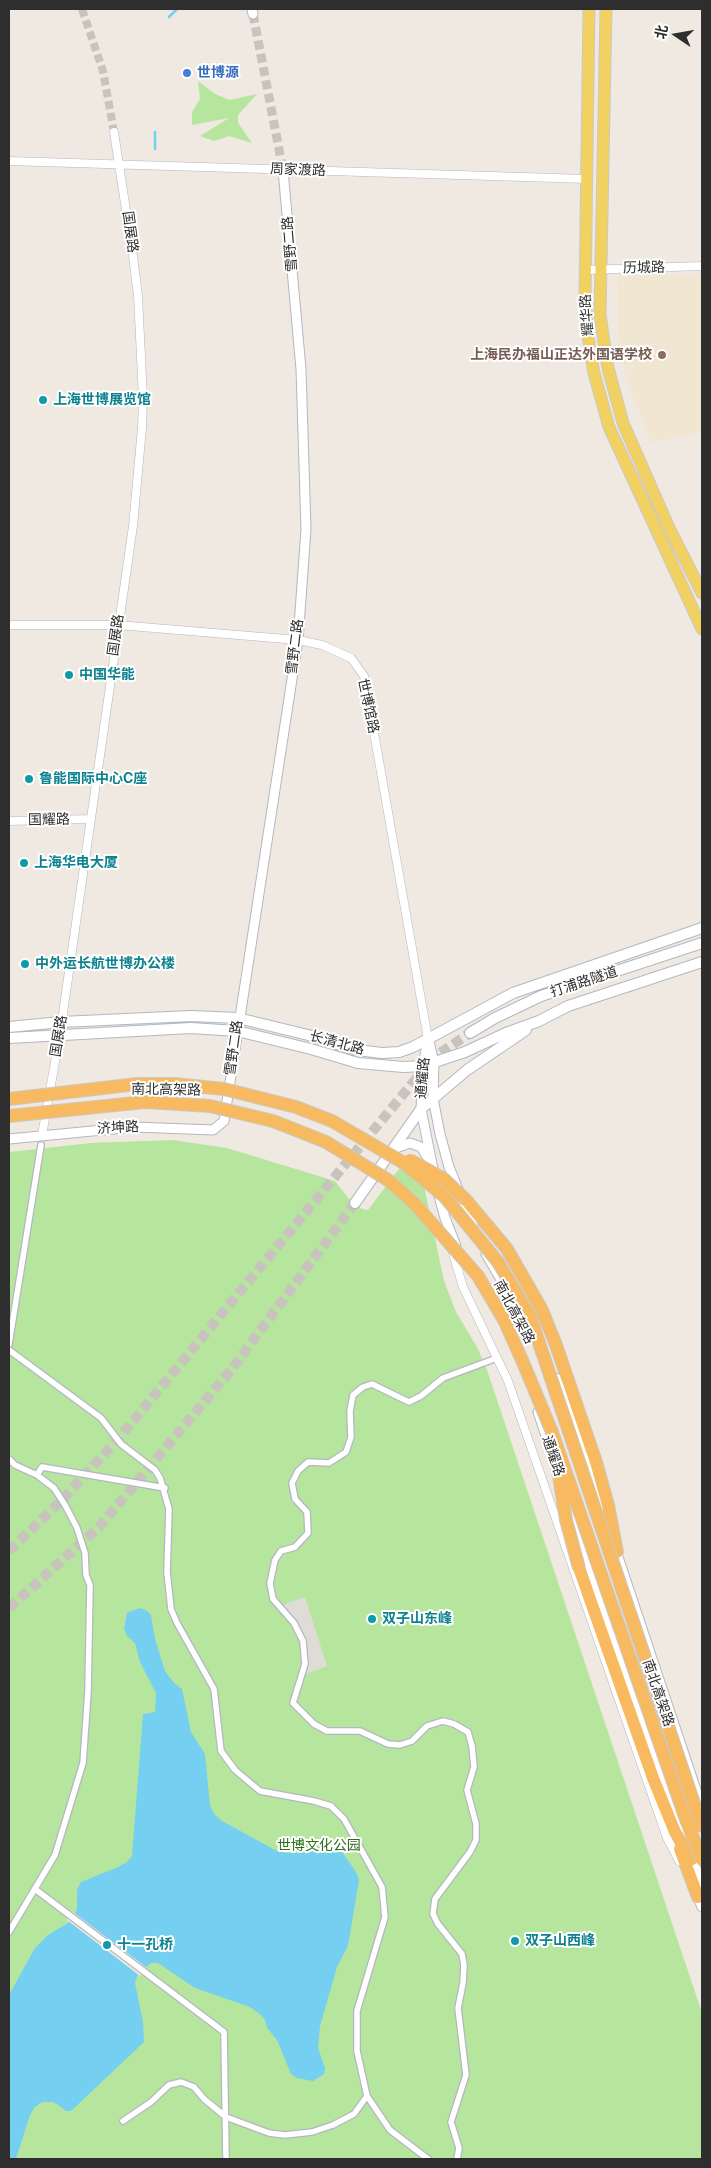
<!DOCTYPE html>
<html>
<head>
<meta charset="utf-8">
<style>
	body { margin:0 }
	#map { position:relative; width:711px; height:2168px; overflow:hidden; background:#efe9e1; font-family:Inter,"Noto Sans SC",sans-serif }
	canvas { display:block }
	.frame { position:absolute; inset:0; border:10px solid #2e2e2e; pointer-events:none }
	.north { position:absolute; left:651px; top:10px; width:50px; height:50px; -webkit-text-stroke:4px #fff; paint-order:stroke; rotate:282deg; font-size:14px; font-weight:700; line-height:20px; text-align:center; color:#2e2e2e }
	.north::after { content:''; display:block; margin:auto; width:18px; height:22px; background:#2e2e2e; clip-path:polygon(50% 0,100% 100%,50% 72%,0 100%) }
</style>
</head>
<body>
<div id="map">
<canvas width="711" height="2168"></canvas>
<div class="frame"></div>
<div class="north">北</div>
</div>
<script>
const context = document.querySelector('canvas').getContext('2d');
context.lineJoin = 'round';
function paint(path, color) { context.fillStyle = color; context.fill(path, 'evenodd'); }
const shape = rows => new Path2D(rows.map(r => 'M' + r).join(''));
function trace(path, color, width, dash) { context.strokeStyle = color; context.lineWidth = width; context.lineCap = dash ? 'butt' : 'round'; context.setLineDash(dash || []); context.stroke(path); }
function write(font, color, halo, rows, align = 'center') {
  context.font = font + ' Inter,"Noto Sans SC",sans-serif'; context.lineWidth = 4; context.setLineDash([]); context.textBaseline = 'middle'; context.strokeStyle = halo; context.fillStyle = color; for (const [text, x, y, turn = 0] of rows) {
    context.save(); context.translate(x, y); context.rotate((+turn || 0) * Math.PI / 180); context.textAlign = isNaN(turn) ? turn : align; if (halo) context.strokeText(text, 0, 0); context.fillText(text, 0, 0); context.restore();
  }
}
paint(shape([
	[702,274,702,431,652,443,626,378,618,333,617,276]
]), '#f0e6d1');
paint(shape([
	[198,81,215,94,230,100,257,94,238,115,238,123,252,143,229,136,214,141,200,136,229,118,192,125,192,112,200,99],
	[172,1140,227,1148,335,1181,348,1198,362,1209,368,1210,408,1157,419,1162,444,1281,456,1312,477,1347,487,1370,702,2013,702,2159,9,2159,9,1152,91,1143]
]), '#b6e59e');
paint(shape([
	[305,1597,327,1666,301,1676,305,1664,303,1641,279,1606]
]), '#dfdcd8');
paint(shape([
	[139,1608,146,1610,151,1615,155,1639,165,1671,174,1683,182,1689,191,1732,205,1754,210,1805,214,1814,222,1821,277,1851,286,1853,298,1853,321,1847,337,1849,342,1852,356,1872,359,1880,348,1946,337,1967,320,2026,318,2048,325,2068,324,2074,313,2081,297,2078,291,2074,277,2040,267,2028,265,2020,260,2014,250,2007,195,1988,158,1963,151,1963,138,1974,135,1983,143,2022,144,2042,71,2111,66,2111,57,2104,52,2102,42,2102,35,2107,30,2115,16,2159,9,2159,9,1995,35,1948,48,1935,71,1921,74,1916,77,1909,77,1890,81,1882,118,1867,127,1862,132,1856,143,1714,155,1712,156,1693,140,1662,135,1643,127,1636,124,1628,127,1613]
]), '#75cff0');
paint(shape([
	[73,1912,147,1968,140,1976,67,1920]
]), '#efe9e1');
trace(shape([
	[169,17,177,9],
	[155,149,155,132]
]), '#75cff0', 2.5);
trace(shape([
	[82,9,103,71,114,132]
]), '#c8c4bd', 8, [8, 4]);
trace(shape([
	[253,14,283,170]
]), '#c8c4bd', 9, [9, 4.5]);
trace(shape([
	[9,1551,64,1498,119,1438,434,1057,470,1033],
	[9,1608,99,1527,231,1370,355,1203]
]), '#c8c4bd', 10, [10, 5]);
const pedestrian = shape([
	[9,1344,41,1145],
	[9,1350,101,1418,121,1444,155,1470,160,1478,169,1509,167,1572,171,1609,177,1623,214,1689,221,1751,235,1770,260,1791,314,1801,331,1806,344,1819,382,1887,385,1917,357,2011,357,2051,367,2096,390,2130,428,2159],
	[9,1459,15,1465,37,1475,54,1488,65,1505,77,1528,85,1553,86,1575,90,1585,88,1692,83,1763,55,1855,9,1932],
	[37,1475,42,1467,165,1488],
	[35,1889,224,2032,226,2159],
	[123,2121,151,2102,169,2085,181,2082,194,2087,204,2099,226,2117,269,2133,285,2135,312,2132,333,2125,354,2114,367,2096],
	[457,2159,459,2148,451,2122,466,2075,458,2008,463,1983,464,1965,462,1954,438,1924,433,1914,435,1899,470,1852,476,1840,476,1824,467,1790,474,1767,472,1746,468,1732,454,1724,443,1721,427,1726,412,1741,400,1745,388,1744,360,1731,327,1731,314,1724,293,1703,305,1664,303,1641,294,1623,273,1599,270,1583,275,1560,281,1551,295,1547,308,1533,307,1512,295,1499,292,1483,298,1471,308,1462,329,1463,346,1452,351,1437,350,1411,353,1395,363,1387,372,1384,409,1402,421,1396,443,1378,497,1358]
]);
const minor = shape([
	[9,161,587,179],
	[585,270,702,266],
	[9,625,118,625,298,640,322,645,351,658,364,676,428,1039],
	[9,821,90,819],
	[42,1135,60,1034,133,526,142,428,143,398,138,296,133,256,114,132],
	[452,1250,463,1287,508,1381,667,1838,679,1861]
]);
const tertiary = shape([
	[252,9,253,14],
	[428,1039,423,1066,421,1109,434,1174],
	[429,1041,434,1063,433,1098,440,1134,449,1167,473,1226],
	[9,1139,134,1127,213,1130,224,1121,298,640,306,529,301,369,283,170],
	[393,1149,410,1143,421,1147,428,1158],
	[438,1192,445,1218,456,1246],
	[486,1254,530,1329],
	[556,1378,576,1427,606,1519],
	[538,1412,557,1468],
	[567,1499,661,1777,686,1841],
	[615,1548,702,1808],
	[690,1854,702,1883],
	[698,1897,702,1907]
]);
const secondary = shape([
	[9,1027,61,1022,191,1016,238,1018,308,1035,357,1050,382,1053,399,1052,413,1047,513,993,702,928],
	[470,1033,495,1018,541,996,702,943],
	[9,1038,191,1028,237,1031,311,1049,358,1063,403,1067,423,1066,465,1052,506,1033,539,1021,568,1006,702,962],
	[355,1203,421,1109,467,1070,526,1030]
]);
const primary = shape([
	[589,9,585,297,588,337,594,373,609,427,702,629],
	[606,9,600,315,608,368,623,423,670,530,702,593]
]);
const trunk = shape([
	[466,1200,507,1249,542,1310,556,1345,596,1462,608,1505,617,1552],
	[579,1568,653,1778,675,1832,692,1859],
	[680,1849,698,1897]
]);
trace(pedestrian, '#b4b7c1', 8);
trace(minor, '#b4b7c1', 9);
trace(tertiary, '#b4b7c1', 11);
trace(secondary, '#b4b7c1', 12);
trace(primary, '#c9c9c9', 13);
trace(trunk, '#c9c9c9', 14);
trace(pedestrian, '#fff', 5.5);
trace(minor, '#fff', 8);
trace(tertiary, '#fff', 9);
trace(secondary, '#fff', 10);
trace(primary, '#f2d163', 11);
trace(trunk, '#f8ba60', 12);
const trunkBridge = shape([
	[9,1099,137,1084,174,1084,224,1089,296,1107,332,1121,404,1163,444,1196,498,1262,530,1316,702,1827],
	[9,1116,145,1102,210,1106,273,1121,326,1142,388,1180,414,1203,478,1276,504,1320,522,1360,552,1432,685,1817,702,1860],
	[410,1160,444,1179,466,1200],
	[557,1464,566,1520,579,1568]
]);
trace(trunkBridge, '#c9c9c9', 14, []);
trace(trunkBridge, '#f8ba60', 12);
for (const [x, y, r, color] of [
	[187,73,5,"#3f7fe0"],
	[662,355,5,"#8d6e63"],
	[43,400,5,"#0f9aa8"],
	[69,675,5,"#0f9aa8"],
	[29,779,5,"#0f9aa8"],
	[24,863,5,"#0f9aa8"],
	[25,964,5,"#0f9aa8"],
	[372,1619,5,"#0f9aa8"],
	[515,1941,5,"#0f9aa8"],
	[107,1945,5,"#0f9aa8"]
]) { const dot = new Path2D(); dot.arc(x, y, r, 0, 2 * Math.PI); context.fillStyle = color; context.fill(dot); trace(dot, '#fff', 2); }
write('bold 14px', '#366cbe', '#fff', [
	["世博源",197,73]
], 'left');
write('14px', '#2e2e2e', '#fff', [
	["周家渡路",298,170,2],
	["国展路",130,232,82],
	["雪野二路",290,244,-95],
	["历城路",644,268,-1],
	["耀华路",587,315,-94],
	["国展路",116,635,-82],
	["雪野二路",295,647,-83],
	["世博馆路",368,706,78],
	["国耀路",49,820,-1],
	["打浦路隧道",584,982,-18],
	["国展路",59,1036,-81],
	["长清北路",337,1043,15],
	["雪野二路",234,1048,-82],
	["通耀路",423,1078,-85],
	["南北高架路",166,1090,1],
	["济坤路",118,1128,-3],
	["南北高架路",514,1312,62],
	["通耀路",553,1456,71],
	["南北高架路",658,1693,71]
]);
write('bold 14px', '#785e54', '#fff', [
	["上海民办福山正达外国语学校",652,355]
], 'right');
write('bold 14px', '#0d838f', '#fff', [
	["上海世博展览馆",53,400],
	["中国华能",79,675],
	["鲁能国际中心C座",39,779],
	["上海华电大厦",34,863],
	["中外运长航世博办公楼",35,964],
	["双子山东峰",382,1619],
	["双子山西峰",525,1941],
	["十一孔桥",117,1945]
], 'left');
write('14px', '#2c6e1b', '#fff', [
	["世博文化公园",319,1846]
]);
</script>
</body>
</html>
